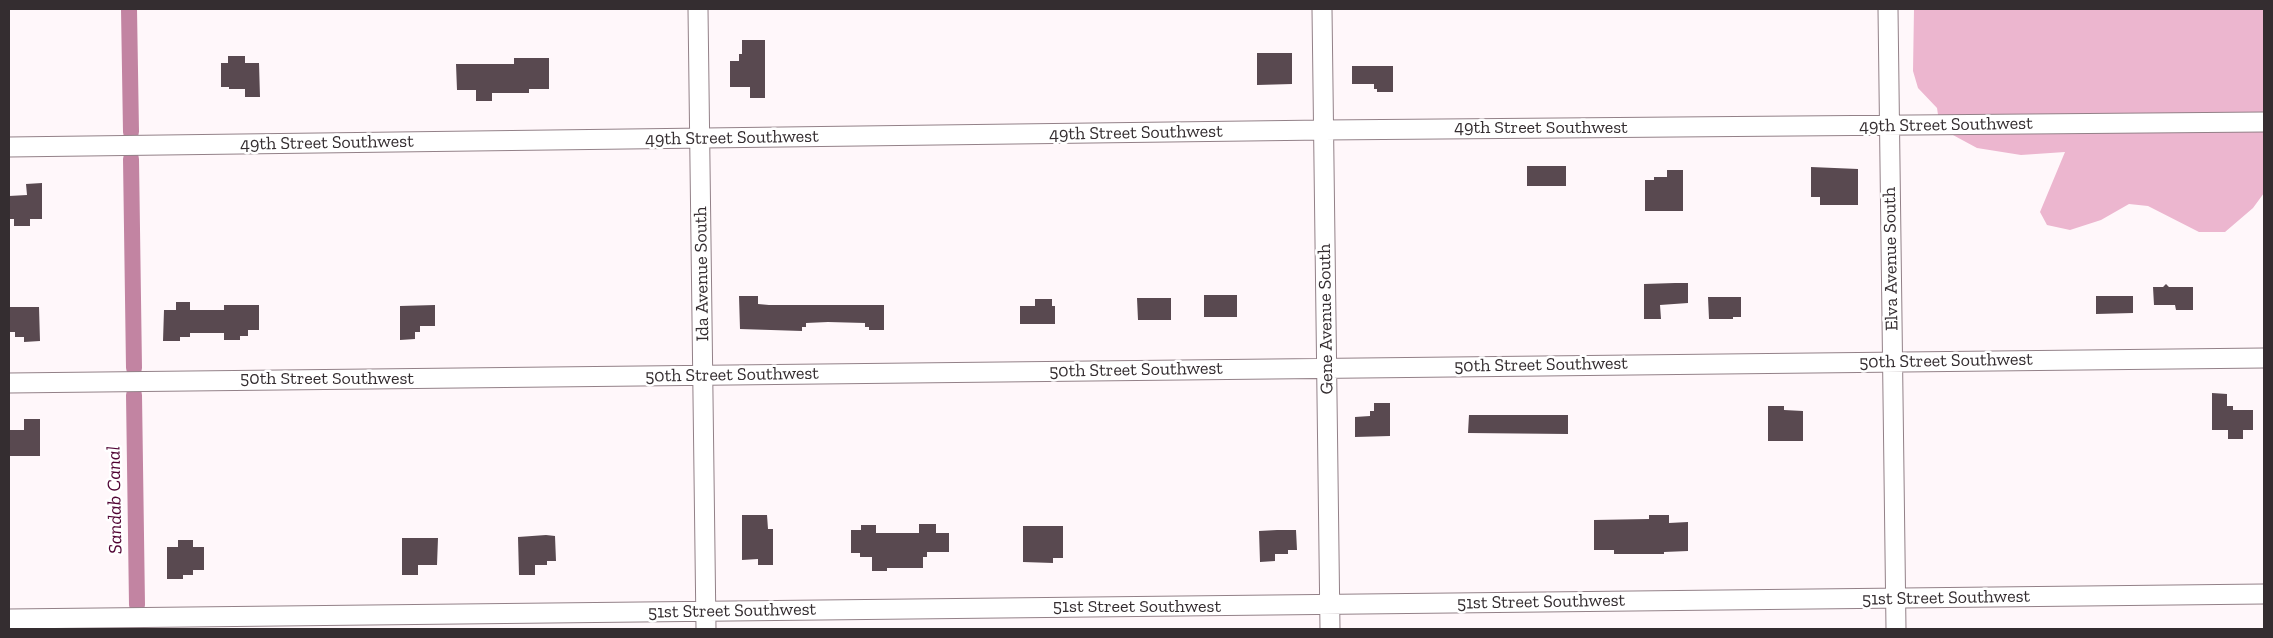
<!DOCTYPE html>
<html>
<head>
<meta charset="utf-8">
<style>
	body { margin:0 }
	#map { position:relative; width:2273px; height:638px; overflow:hidden; background:#fff7fa; font-family:"Zilla Slab",serif }
	canvas { display:block }
	.frame { position:absolute; inset:0; border:10px solid #342d30; pointer-events:none }
</style>
</head>
<body>
<div id="map">
<canvas width="2273" height="638"></canvas>
<div class="frame"></div>
</div>
<script>
const context = document.querySelector('canvas').getContext('2d');
context.lineJoin = 'round';
function paint(path, color) { context.fillStyle = color; context.fill(path, 'evenodd'); }
const shape = rows => new Path2D(rows.map(r => 'M' + r).join(''));
function trace(path, color, width, dash) { context.strokeStyle = color; context.lineWidth = width; context.lineCap = dash ? 'butt' : 'round'; context.setLineDash(dash || []); context.stroke(path); }
function write(font, color, halo, rows, align = 'center') {
  context.font = font + ' "Zilla Slab",serif'; context.lineWidth = 5; context.setLineDash([]); context.textBaseline = 'middle'; context.strokeStyle = halo; context.fillStyle = color; for (const [text, x, y, turn = 0] of rows) {
    context.save(); context.translate(x, y); context.rotate((+turn || 0) * Math.PI / 180); context.textAlign = isNaN(turn) ? turn : align; if (halo) context.strokeText(text, 0, 0); context.fillText(text, 0, 0); context.restore();
  }
}
paint(shape([
	[1914,9,2264,9,2264,193,2253,208,2225,232,2199,232,2148,206,2129,204,2101,220,2070,230,2047,225,2040,212,2065,152,2021,155,1977,148,1940,128,1937,108,1918,88,1913,71]
]), '#ecb6cf');
trace(shape([
	[129,9,131,132],
	[131,159,134,368],
	[134,395,137,605]
]), '#c284a2', 16);
paint(shape([
	[742,40,765,40,765,98,750,98,750,87,730,87,730,61,739,61,739,54,742,54],
	[1257,53,1292,53,1292,84,1257,85],
	[228,56,245,56,245,63,259,63,260,97,245,97,245,89,229,89,229,87,221,87,221,63,228,63],
	[514,58,549,58,549,89,529,89,529,93,492,93,492,101,476,101,476,90,457,90,456,64,514,64],
	[1352,66,1393,66,1393,92,1377,92,1377,89,1374,89,1374,84,1352,84],
	[1527,166,1566,166,1566,186,1527,186],
	[1811,167,1858,169,1858,205,1820,205,1820,197,1811,197],
	[1667,170,1683,170,1683,211,1645,211,1645,180,1654,180,1654,177,1667,177],
	[42,183,42,219,30,219,30,226,14,226,14,219,9,219,9,196,27,195,26,184],
	[1675,283,1688,283,1688,303,1660,305,1661,319,1644,319,1644,284],
	[2166,284,2169,287,2193,287,2193,310,2176,310,2175,305,2154,305,2153,287,2163,287],
	[1204,295,1237,295,1237,317,1204,317],
	[739,296,758,296,758,304,769,305,884,305,884,330,869,330,869,327,865,327,865,323,828,322,806,323,806,327,802,327,802,331,740,329],
	[2096,296,2133,296,2133,313,2096,314],
	[1708,297,1741,297,1741,317,1733,317,1733,319,1709,319],
	[1137,298,1171,298,1171,320,1138,320],
	[1035,299,1052,299,1052,306,1055,306,1055,324,1020,324,1020,306,1035,306],
	[176,302,190,302,190,310,224,310,224,305,259,305,259,330,248,330,248,336,240,336,240,340,224,340,224,333,190,333,190,337,180,337,180,341,163,341,164,310,176,310],
	[435,305,435,326,420,326,420,332,415,332,415,339,400,340,400,306],
	[9,307,39,307,40,341,24,342,24,337,15,337,15,332,9,332],
	[2212,393,2227,394,2227,406,2233,406,2233,410,2253,410,2253,430,2243,430,2243,439,2228,439,2228,430,2212,430],
	[1374,403,1390,403,1390,436,1355,437,1355,417,1370,416,1370,411,1374,411],
	[1768,406,1784,406,1784,410,1803,411,1803,441,1768,441],
	[1469,415,1568,415,1568,434,1468,433],
	[24,419,40,419,40,456,9,456,9,430,24,430],
	[742,515,767,515,768,529,773,529,773,565,758,565,758,559,742,560],
	[1649,515,1669,515,1669,523,1688,522,1688,551,1664,552,1664,554,1614,554,1614,550,1594,550,1594,520,1649,519],
	[919,524,936,524,936,533,949,533,949,552,927,552,927,557,923,557,923,568,887,568,887,571,872,571,872,557,860,557,860,553,851,553,851,530,861,530,861,525,876,525,876,533,919,533],
	[1023,526,1063,526,1063,558,1053,558,1053,563,1023,562],
	[1277,530,1296,530,1297,550,1288,550,1288,554,1275,554,1275,561,1260,562,1259,531],
	[546,535,555,536,556,561,547,561,547,565,535,565,535,575,519,575,518,537],
	[402,538,438,538,437,565,418,565,418,575,402,575],
	[178,540,193,540,193,547,204,547,204,570,193,570,193,575,183,575,183,579,167,579,167,547,178,547]
]), '#594950');
const minor = shape([
	[698,9,706,629],
	[1322,9,1330,629],
	[1888,9,1896,629],
	[9,147,1324,130,2264,122],
	[9,383,2264,358],
	[9,619,2264,594]
]);
trace(minor, '#938188', 21);
trace(minor, '#fff', 19);
write('18px', '#342d30', '#fff', [
	["49th Street Southwest",1946,125,-1],
	["49th Street Southwest",1541,128],
	["49th Street Southwest",1136,133,-1],
	["49th Street Southwest",732,138,-1],
	["49th Street Southwest",327,143,-1],
	["Elva Avenue South",1891,259,-91],
	["Ida Avenue South",702,274,-91],
	["Gene Avenue South",1326,319,-91],
	["50th Street Southwest",1946,361,-1],
	["50th Street Southwest",1541,365,-1],
	["50th Street Southwest",1136,370,-1],
	["50th Street Southwest",732,375,-1],
	["50th Street Southwest",327,379],
	["51st Street Southwest",1946,598,-1],
	["51st Street Southwest",1541,602,-1],
	["51st Street Southwest",1137,607],
	["51st Street Southwest",732,611,-1]
]);
write('italic 19px', '#500333', '#fff', [
	["Sandab Canal",115,500,-91]
]);
</script>
</body>
</html>
